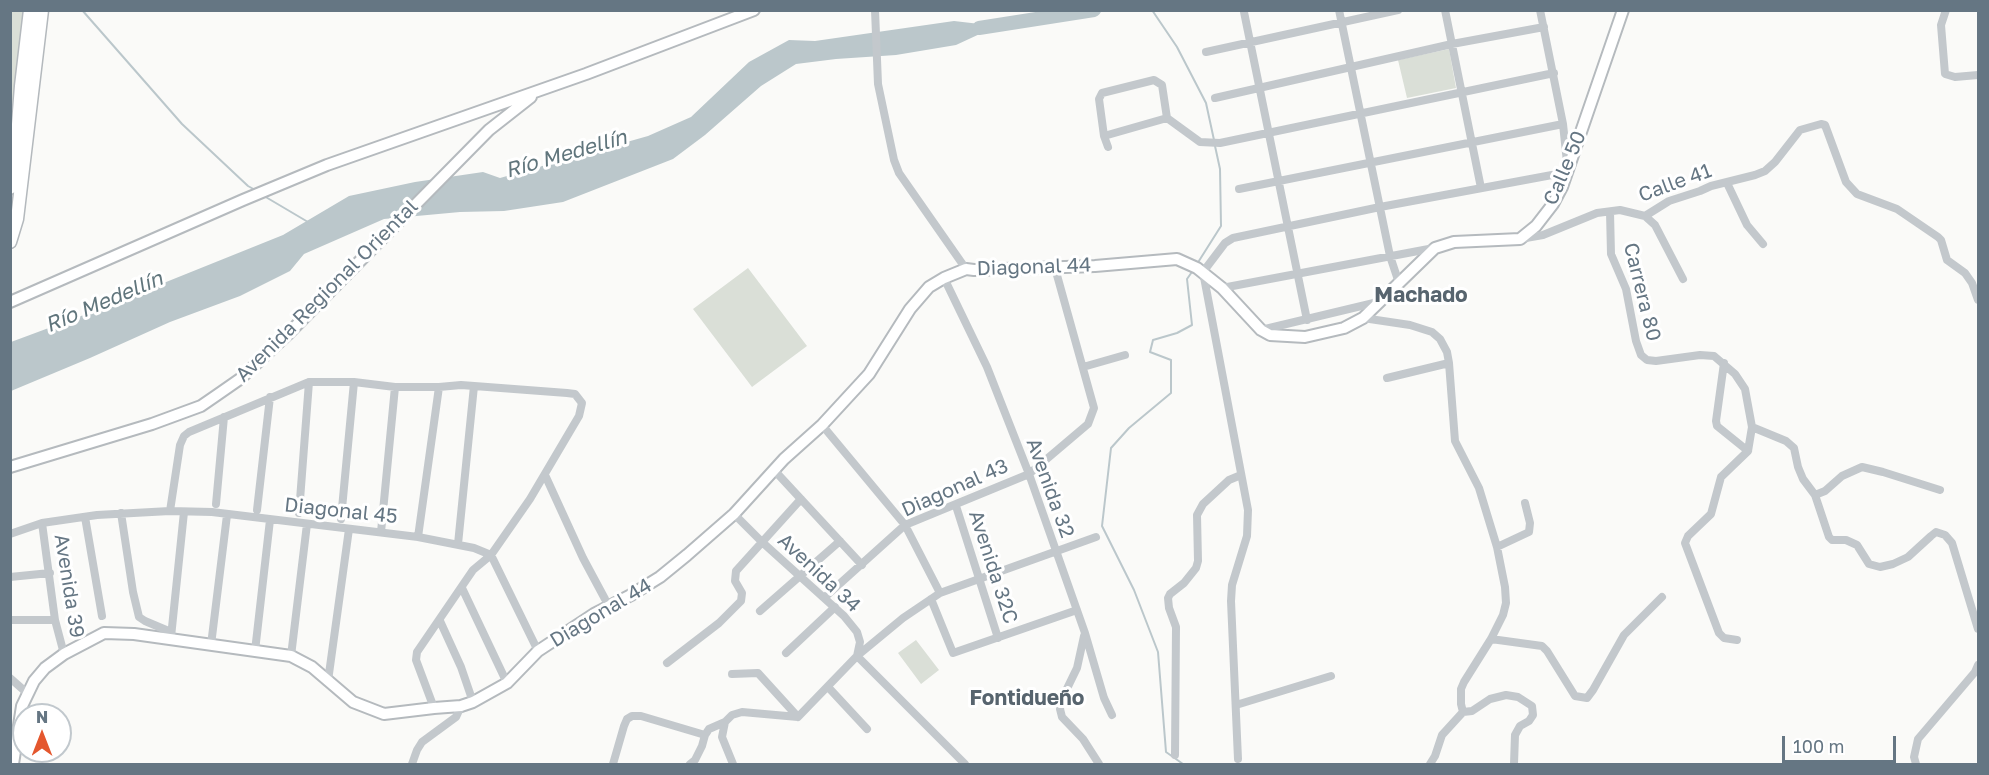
<!DOCTYPE html>
<html>
<head>
<meta charset="utf-8">
<style>
	body { margin:0 }
	#map { position:relative; width:1989px; height:775px; overflow:hidden; background:#fafaf8; font-family:"Golos Text",sans-serif }
	canvas { display:block }
	.frame { position:absolute; inset:0; border:12px solid #657683; pointer-events:none }
	.north { position:absolute; left:12px; top:703px; width:60px; height:60px; box-sizing:border-box; background:#fff; border:2px solid #c1c8cd; border-radius:50%; rotate:0deg; font-size:16px; font-weight:700; line-height:24px; text-align:center; color:#657683 }
	.north::after { content:''; display:block; margin:auto; width:21px; height:27px; background:#e4572e; clip-path:polygon(50% 0,100% 100%,50% 72%,0 100%) }
	.scale { position:absolute; left:1782px; top:736px; width:114px; height:27px; box-sizing:border-box; border:3px solid #657683; border-top:0; padding-left:8px; font-size:18px; line-height:21px; white-space:nowrap; color:#657683; -webkit-text-stroke:4px #fff; paint-order:stroke }
</style>
</head>
<body>
<div id="map">
<canvas width="1989" height="775"></canvas>
<div class="frame"></div>
<div class="north">N</div>
<div class="scale">100 m</div>
</div>
<script>
const context = document.querySelector('canvas').getContext('2d');
context.lineJoin = 'round';
function paint(path, color) { context.fillStyle = color; context.fill(path, 'evenodd'); }
const shape = rows => new Path2D(rows.map(r => 'M' + r).join(''));
function trace(path, color, width, dash) { context.strokeStyle = color; context.lineWidth = width; context.lineCap = dash ? 'butt' : 'round'; context.setLineDash(dash || []); context.stroke(path); }
function write(font, color, halo, rows, align = 'center') {
  context.font = font + ' "Golos Text",sans-serif'; context.lineWidth = 6; context.setLineDash([]); context.textBaseline = 'middle'; context.strokeStyle = halo; context.fillStyle = color; for (const [text, x, y, turn = 0] of rows) {
    context.save(); context.translate(x, y); context.rotate((+turn || 0) * Math.PI / 180); context.textAlign = isNaN(turn) ? turn : align; if (halo) context.strokeText(text, 0, 0); context.fillText(text, 0, 0); context.restore();
  }
}
paint(shape([
	[11,11,25,11,11,136],
	[1449,49,1456,88,1407,98,1398,60],
	[748,268,807,346,752,387,693,309],
	[916,640,939,670,921,684,898,653]
]), '#dadfd7');
paint(shape([
	[954,21,997,26,956,45,896,55,836,59,796,64,761,86,705,135,673,159,563,202,504,211,460,212,384,219,304,254,290,271,240,296,170,322,90,358,11,391,11,342,89,313,283,235,349,196,415,182,483,172,500,178,648,136,691,117,749,62,789,40,815,41]
]), '#bbc7cb');
trace(shape([
	[82,10,182,124,248,186,257,191],
	[1152,10,1177,47,1206,103,1214,140],
	[264,196,308,222],
	[1197,264,1221,226,1220,169,1215,146],
	[1183,764,1166,752,1158,652,1134,590,1102,526,1111,448,1129,428,1171,393,1171,360,1150,352,1153,340,1177,333,1192,325,1187,279,1194,269]
]), '#bbc7cb', 2);
trace(shape([
	[979,28,1094,10]
]), '#bbc7cb', 14);
const major = shape([
	[10,302,243,200,327,165,586,74,754,10],
	[10,467,152,424,201,406,217,395,240,379,287,335,489,130,531,97],
	[13,764,22,706,34,681,45,668,64,654,104,633,134,634,291,656,312,667,353,702,384,714,434,708,461,706,473,702,507,683,538,651,594,614,631,595,660,577,687,555,734,514,784,459,822,425,869,374,910,309,929,287,944,278,966,269,974,270,1095,266,1177,259,1197,268,1222,288,1261,330,1270,335,1305,337,1344,328,1363,318,1435,248,1454,242,1520,239,1536,226,1553,204,1562,187,1623,10]
]);
const highway = shape([
	[10,188,16,150,21,86,30,10],
	[10,242,17,219,42,10]
]);
trace(major, '#b5babe', 14);
trace(highway, '#b4b9bd', 15);
trace(shape([
	[875,10,878,84,894,160,899,173,966,269],
	[1339,10,1390,256,1399,283],
	[1445,10,1481,188],
	[1946,10,1941,25,1945,74,1955,77,1978,75],
	[1244,12,1307,320],
	[1206,52,1398,10],
	[1215,98,1452,44,1544,27],
	[1104,136,1099,99,1102,93,1154,80,1162,85,1167,118,1200,142,1220,143,1554,73],
	[1108,147,1104,136,1167,118],
	[1727,183,1747,225,1763,244],
	[1239,189,1563,124],
	[1610,212,1611,254,1626,289,1636,341,1641,355,1647,360,1656,361,1700,355,1714,356,1735,374,1745,389,1752,427,1748,451,1721,477,1711,514,1688,536,1685,543,1719,633,1724,638,1737,640],
	[1645,216,1655,225,1683,279],
	[1520,239,1543,235,1597,213,1620,210,1645,216,1669,201,1700,191,1711,186,1755,175,1765,171,1775,162,1800,130,1821,124,1825,125,1846,182,1857,194,1897,209,1938,237,1941,240,1947,260,1965,273,1972,283,1978,300],
	[944,278,987,367,1029,474,1085,633,1104,698,1112,715],
	[1222,288,1434,248],
	[1363,318,1410,325,1432,332,1440,339,1447,352,1449,363,1455,441,1479,488,1497,547,1505,587,1506,603,1503,615,1491,639,1464,682,1461,689,1461,704,1463,712,1472,711,1490,699,1506,695,1518,697,1532,706,1533,715,1529,721,1520,726,1515,735,1514,764],
	[1261,330,1378,302],
	[1724,363,1716,421,1717,426,1748,451],
	[1083,367,1125,355],
	[1387,378,1449,363],
	[822,425,905,525,940,593],
	[1752,427,1786,441,1794,448,1798,467,1803,479,1815,495,1829,537,1832,540,1846,540,1857,545,1869,564,1880,567,1893,564,1908,557,1931,536,1936,532,1945,535,1952,543,1978,629],
	[774,470,862,565],
	[545,475,583,558,605,599],
	[1815,495,1825,491,1842,476,1862,467,1883,472,1940,490],
	[216,504,224,417],
	[956,506,998,638],
	[257,510,270,397],
	[121,513,133,592,139,617,145,621,171,632],
	[299,513,309,382],
	[734,514,762,542,844,616,857,632,860,642,857,656,965,764],
	[85,517,102,616],
	[341,519,354,382],
	[42,523,55,620,64,654],
	[381,532,395,387],
	[10,534,42,523,97,515,170,511,212,512,418,537,474,548,491,555,530,499,579,416,582,403,575,394,567,393,461,385,439,387,395,387,354,382,309,382,189,432,184,436,180,445,170,511],
	[418,537,439,387],
	[458,544,474,386],
	[1497,547,1529,532,1530,523,1525,503],
	[10,577,50,573],
	[462,588,507,683],
	[825,597,905,525,1029,474,1088,424,1094,408,1055,268],
	[931,599,953,653,1077,610],
	[760,611,840,541],
	[10,620,55,620],
	[440,621,461,667,473,702],
	[1084,636,1077,668,1061,701,1060,709,1062,717,1083,739,1099,764],
	[171,637,184,512],
	[1491,639,1542,646,1547,651,1575,696,1587,698,1593,690,1624,635,1662,597],
	[211,645,227,515],
	[255,651,270,520],
	[786,653,835,607],
	[291,656,307,524],
	[667,663,719,623,741,601,742,593,735,581,736,571,801,499],
	[732,674,758,673,798,717],
	[10,678,27,693],
	[328,681,349,529],
	[828,687,867,729],
	[1236,705,1331,676],
	[434,708,416,660,417,652,473,570,491,555,538,651],
	[1175,755,1176,627,1169,608,1168,598,1170,594,1184,583,1196,568,1198,561,1197,515,1203,504,1229,480,1241,475],
	[1238,759,1231,601,1232,585,1247,536,1248,510,1203,272,1225,243,1233,238,1380,207,1568,172,1563,124,1540,10],
	[412,764,417,750,422,742,456,717,461,706],
	[613,764,624,726,627,719,632,716,641,716,705,735],
	[690,764,695,760,702,746,705,735,709,729,725,722],
	[733,764,722,737,725,722,732,715,742,712,798,717,857,656,903,618,940,593,1096,537],
	[1430,764,1435,756,1442,735,1463,712],
	[1916,764,1914,757,1918,739,1975,672,1978,665]
]), '#c3c8cc', 8);
trace(major, '#fff', 10);
trace(highway, '#fff', 12);
write('20px', '#657683', '#fff', [
	["Calle 50",1565,168,-67],
	["Calle 41",1675,183,-20],
	["Diagonal 44",1034,267,-2],
	["Avenida Regional Oriental",327,291,-45],
	["Carrera 80",1642,292,76],
	["Diagonal 43",955,488,-24],
	["Avenida 32",1050,488,70],
	["Diagonal 45",341,511,6],
	["Avenida 32C",993,567,72],
	["Avenida 34",819,573,43],
	["Avenida 39",69,586,81],
	["Diagonal 44",601,613,-31]
]);
write('italic 21px', '#60757c', '#fff', [
	["Río Medellín",566,154,-16],
	["Río Medellín",104,302,-23]
]);
write('bold 21px', '#57646e', '#fff', [
	["Machado",1421,295],
	["Fontidueño",1027,698]
]);
</script>
</body>
</html>
